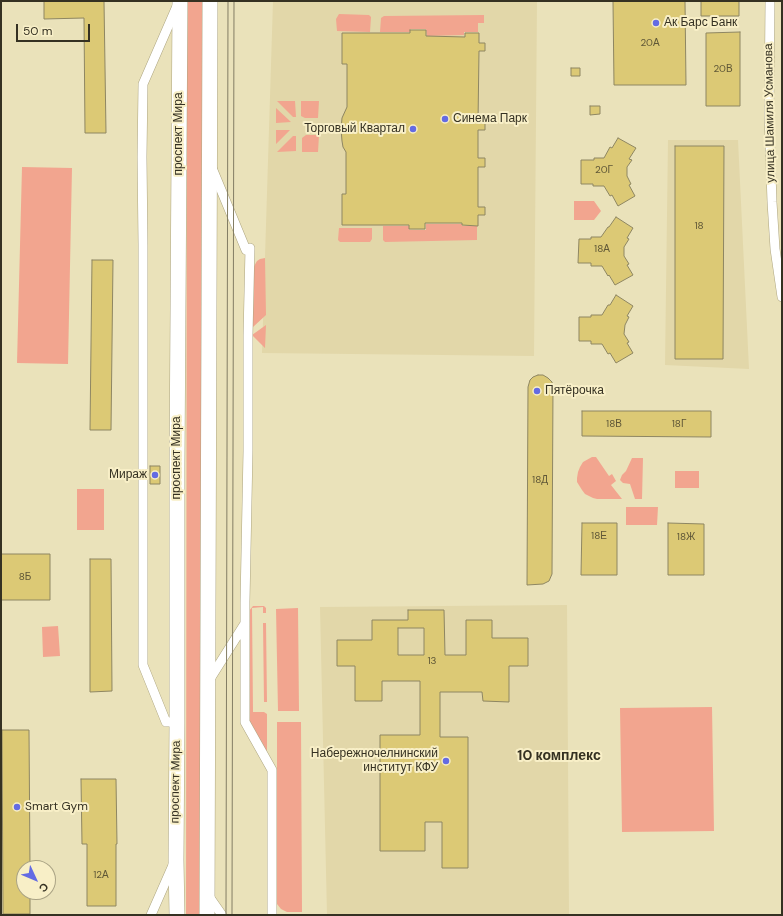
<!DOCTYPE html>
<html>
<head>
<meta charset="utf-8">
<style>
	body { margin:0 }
	#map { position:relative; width:783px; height:916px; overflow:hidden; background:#eae2ba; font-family:"DM Sans",sans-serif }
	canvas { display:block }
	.frame { position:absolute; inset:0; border:2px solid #353122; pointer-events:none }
	.north { position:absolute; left:16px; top:860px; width:40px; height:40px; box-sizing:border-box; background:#f8efc7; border:1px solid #aaa385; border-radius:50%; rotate:134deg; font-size:11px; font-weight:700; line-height:16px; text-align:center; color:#353122 }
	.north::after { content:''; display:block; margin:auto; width:14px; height:18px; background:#646be3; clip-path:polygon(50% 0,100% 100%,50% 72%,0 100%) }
	.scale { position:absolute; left:16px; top:24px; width:74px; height:18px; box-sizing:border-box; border:2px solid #353122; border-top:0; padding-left:5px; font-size:12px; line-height:14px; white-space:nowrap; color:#353122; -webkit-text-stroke:3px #f8efc7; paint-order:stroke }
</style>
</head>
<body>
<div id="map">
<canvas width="783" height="916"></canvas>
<div class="frame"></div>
<div class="north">С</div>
<div class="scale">50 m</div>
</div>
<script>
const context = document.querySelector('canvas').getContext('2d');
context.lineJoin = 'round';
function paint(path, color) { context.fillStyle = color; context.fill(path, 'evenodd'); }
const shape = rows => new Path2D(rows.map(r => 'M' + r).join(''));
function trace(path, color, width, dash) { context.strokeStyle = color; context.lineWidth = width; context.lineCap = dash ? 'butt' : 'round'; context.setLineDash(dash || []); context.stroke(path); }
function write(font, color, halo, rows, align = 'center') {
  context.font = font + ' "DM Sans",sans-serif'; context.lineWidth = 4; context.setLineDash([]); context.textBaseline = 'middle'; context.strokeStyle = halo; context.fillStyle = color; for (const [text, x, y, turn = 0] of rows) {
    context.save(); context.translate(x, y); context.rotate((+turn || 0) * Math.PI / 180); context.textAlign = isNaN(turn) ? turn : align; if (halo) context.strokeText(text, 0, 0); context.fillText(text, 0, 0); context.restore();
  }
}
paint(shape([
	[273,1,537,1,534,356,262,353],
	[668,140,738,140,749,369,665,365],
	[567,605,569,915,327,915,320,607]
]), '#e2d7a9');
paint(shape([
	[187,1,202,1,201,915,186,915],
	[339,14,369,15,371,17,370,32,337,31,336,19],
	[484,15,484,23,478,23,478,32,464,32,464,35,427,36,426,29,410,29,410,32,380,32,381,18,384,16],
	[277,101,295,101,296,117,293,117],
	[301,101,319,101,318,118,305,118,301,116],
	[276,108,291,122,276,123],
	[276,130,290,130,276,144],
	[306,135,319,135,318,152,302,152,302,138],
	[293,136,296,136,296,151,277,152],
	[22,167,72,168,68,364,17,363],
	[574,201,594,201,601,211,594,220,574,220],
	[426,224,462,224,462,226,477,226,477,240,385,242,383,240,383,226,409,226,409,230,426,230],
	[339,228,372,228,372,239,370,242,340,242,338,240],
	[265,258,266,315,253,327,253,268,257,261,260,259],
	[266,325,265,348,252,335],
	[592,457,596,457,609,476,612,474,616,481,611,485,622,499,597,499,593,498,585,494,582,490,577,482,577,478,578,472,580,467,583,462],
	[632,458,643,458,642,499,635,499,630,484,623,483,620,480,622,475,626,471],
	[675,471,699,471,699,488,675,488],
	[77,489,104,489,104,530,77,530],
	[626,507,658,507,657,525,626,525],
	[253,606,264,606,266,608,266,613,263,613,263,607,252,608,253,712,264,712,267,714,267,752,252,727,249,718,249,611],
	[298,608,299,711,278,711,276,609],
	[263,623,266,623,267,702,264,702],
	[58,626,60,656,43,657,42,627],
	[712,707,714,831,622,832,620,708],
	[277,722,301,722,302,912,287,912,281,909,277,904]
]), '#f2a58f');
const building = shape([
	[44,1,104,1,106,133,85,133,84,18,44,19,44,1],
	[613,1,685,1,686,85,614,85,613,1],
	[701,1,739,1,739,16,701,16,701,1],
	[410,30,426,30,426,36,465,37,465,33,479,33,479,43,485,43,485,51,479,51,478,122,485,122,485,130,478,130,478,158,485,158,485,167,478,167,478,207,485,207,485,215,478,215,478,226,462,225,462,223,425,223,425,229,409,229,409,225,342,225,342,194,346,194,346,152,343,147,342,141,341,129,342,118,347,107,347,64,342,64,342,33,410,33,410,30],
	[740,32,740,106,706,106,706,33,740,32],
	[571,68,580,68,580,76,571,76,571,68],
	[590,106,600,106,600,114,590,115,590,106],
	[618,138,636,148,629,159,632,160,627,167,627,176,631,184,629,185,635,196,618,206,612,195,610,196,604,186,593,186,593,184,581,184,581,160,594,160,594,158,604,158,610,147,612,148,618,138],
	[675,146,724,146,723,359,675,359,675,146],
	[616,217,633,228,627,238,629,239,624,247,624,256,629,264,627,265,633,275,615,285,609,275,608,276,602,266,591,266,591,263,578,263,579,239,591,239,591,237,601,237,608,227,609,227,616,217],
	[92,260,113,260,111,430,90,430,92,260],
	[616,295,633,306,627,316,629,317,625,325,624,334,629,342,627,343,633,353,616,363,610,353,608,354,602,344,591,344,591,341,579,341,579,317,591,317,591,315,602,315,608,305,610,305,616,295],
	[538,375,543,375,548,378,552,382,553,387,552,574,549,581,543,584,527,585,528,387,530,380,533,377,538,375],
	[582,411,711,411,711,437,582,436,582,411],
	[150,466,160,466,160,484,150,484,150,466],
	[582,523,617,523,617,575,581,575,582,523],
	[668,523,704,524,704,575,668,575,668,523],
	[1,554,50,554,50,600,1,600,1,554],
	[90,559,111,559,112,691,90,692,90,559],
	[408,610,444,610,445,655,466,655,466,620,492,620,492,638,528,638,528,666,509,666,509,702,483,701,482,692,440,692,440,737,468,737,468,868,442,868,442,822,425,822,425,851,380,851,380,735,420,735,420,681,382,681,382,701,355,701,355,666,337,666,337,640,372,640,372,620,408,620,408,610],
	[398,628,424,628,424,655,398,655,398,628],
	[2,730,29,730,30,868,24,868,24,892,30,892,30,914,3,914,2,730],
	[81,779,116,779,117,844,116,844,116,906,87,906,87,844,82,844,81,779]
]);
paint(building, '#dcc975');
trace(building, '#8e8662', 1);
const minor = shape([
	[770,1,769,115,772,202,775,249,782,297],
	[212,168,246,250,250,248,248,335,248,451,245,602,245,722,272,770,272,915],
	[208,682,244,625],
	[177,722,166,722,143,665,143,245,142,157,143,84,177,6],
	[208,895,222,915],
	[151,915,173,865]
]);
const primary = shape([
	[177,915,176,860,177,722,177,463,180,1],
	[207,915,210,1]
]);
trace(minor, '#aca47f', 10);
trace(primary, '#aca47f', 16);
trace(minor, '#fff', 9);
trace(primary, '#fff', 15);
trace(shape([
	[226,915,228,1],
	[232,915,234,1]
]), '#837d64', 1);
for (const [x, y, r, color] of [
	[656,23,4,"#646be3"],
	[445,119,4,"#646be3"],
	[413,129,4,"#646be3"],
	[537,391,4,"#646be3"],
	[155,475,4,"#646be3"],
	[446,761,4,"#646be3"],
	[17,807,4,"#646be3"]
]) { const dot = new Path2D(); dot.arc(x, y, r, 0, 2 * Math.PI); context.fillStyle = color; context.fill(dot); trace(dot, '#f8efc7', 1.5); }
write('10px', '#5f5737', null, [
	["20А",650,43],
	["20В",723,69],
	["20Г",604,170],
	["18",699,226],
	["18А",602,249],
	["18В",614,424],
	["18Г",679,424],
	["18Д",540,480],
	["18Е",599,536],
	["18Ж",686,537],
	["8Б",25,577],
	["13",432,661],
	["12А",101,875]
]);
write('12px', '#353122', '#f8efc7', [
	["Ак Барс Банк",664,23],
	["Синема Парк",453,119],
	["Торговый Квартал",405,129,"right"],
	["Пятёрочка",545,391],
	["Мираж",147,475,"right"],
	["Набережночелнинский",438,754,"right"],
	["институт КФУ",438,768,"right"],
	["Smart Gym",25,807]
], 'left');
write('12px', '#353122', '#f8efc7', [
	["улица Шамиля Усманова",770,113,-91],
	["проспект Мира",179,134,-90],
	["проспект Мира",177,458,-90],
	["проспект Мира",176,782,-89]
]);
write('bold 14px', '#353122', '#f8efc7', [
	["10 комплекс",559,756]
]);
</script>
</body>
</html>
